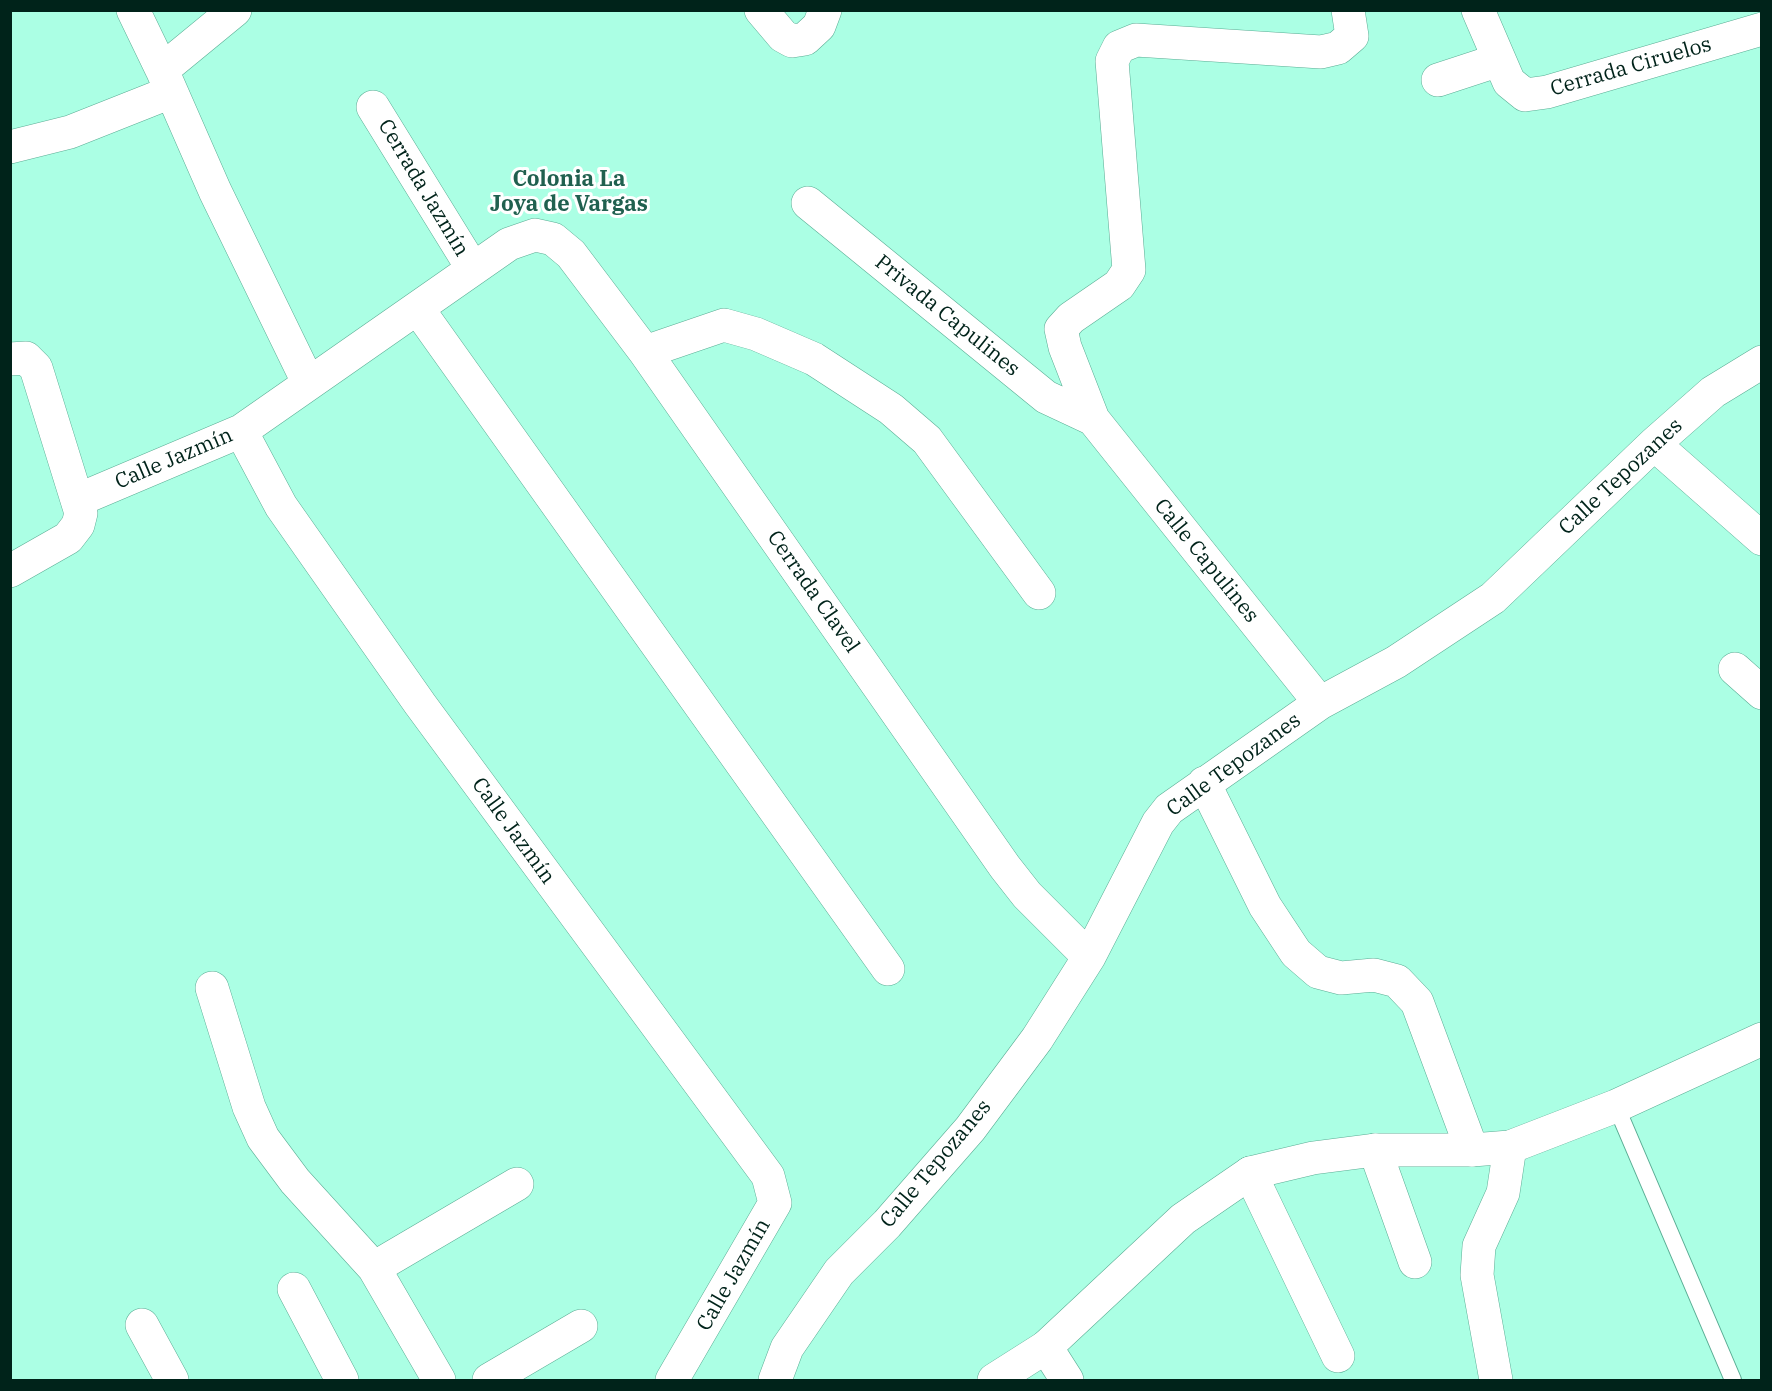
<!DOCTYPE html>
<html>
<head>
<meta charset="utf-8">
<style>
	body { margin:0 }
	#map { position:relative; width:1772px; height:1391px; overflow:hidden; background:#abffe4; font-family:"IBM Plex Serif",serif }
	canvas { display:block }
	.frame { position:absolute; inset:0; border:12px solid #00231a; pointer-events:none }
</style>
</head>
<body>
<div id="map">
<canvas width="1772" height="1391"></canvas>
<div class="frame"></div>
</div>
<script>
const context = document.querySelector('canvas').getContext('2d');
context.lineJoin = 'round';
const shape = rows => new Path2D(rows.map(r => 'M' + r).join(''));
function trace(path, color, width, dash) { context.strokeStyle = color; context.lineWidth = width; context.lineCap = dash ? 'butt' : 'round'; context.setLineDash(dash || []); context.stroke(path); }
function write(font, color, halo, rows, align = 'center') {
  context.font = font + ' "IBM Plex Serif",serif'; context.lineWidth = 6; context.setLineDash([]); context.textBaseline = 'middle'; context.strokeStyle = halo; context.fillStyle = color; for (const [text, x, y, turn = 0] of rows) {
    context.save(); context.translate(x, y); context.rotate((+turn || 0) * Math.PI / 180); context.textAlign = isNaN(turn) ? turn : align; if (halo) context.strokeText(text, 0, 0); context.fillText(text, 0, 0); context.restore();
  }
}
const lane = shape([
	[1616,1106,1733,1380]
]);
const street = shape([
	[133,10,162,70],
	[235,10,162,70,215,191,308,382],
	[761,10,783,36,792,41,805,39,819,26,825,10],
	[1478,10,1509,82,1525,95,1547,92,1762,29],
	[1438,80,1499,60],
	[373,107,473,269],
	[10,147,70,132,171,92],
	[808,203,1046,397,1093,419],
	[418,309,888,969],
	[645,352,724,325,756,334,814,359,891,409,927,440,1039,593],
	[10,359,26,358,36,368,81,513,78,525,68,538,10,571],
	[241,431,281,506,420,704,768,1176,775,1203,672,1380],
	[1654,444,1762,539],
	[78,500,241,431,509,244,535,235,553,239,571,254,645,352,1005,867,1027,895,1089,957],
	[1735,669,1762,693],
	[1320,703,1093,419,1065,347,1061,329,1071,318,1119,285,1129,270,1112,61,1119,47,1136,40,1321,52,1338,48,1352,36,1348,10],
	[1204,783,1265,906,1296,953,1318,972,1341,978,1374,975,1397,981,1417,1002,1472,1150],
	[212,988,249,1107,263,1138,295,1181,374,1268,439,1380],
	[1375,1150,1415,1262],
	[1250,1173,1338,1356],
	[374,1268,517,1184],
	[294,1289,342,1380],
	[142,1325,172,1380],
	[1046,1347,1067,1380],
	[489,1380,581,1326],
	[775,1380,787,1348,839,1272,887,1224,970,1129,1037,1039,1089,957,1158,823,1169,809,1320,703,1396,662,1493,598,1654,444,1713,392,1762,362],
	[1496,1380,1477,1275,1479,1246,1503,1193,1510,1147]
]);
const secondary = shape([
	[994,1380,1046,1347,1183,1219,1250,1173,1313,1158,1375,1150,1472,1150,1510,1147,1616,1106,1762,1039]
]);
trace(lane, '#5aad94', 18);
trace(street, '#5aad94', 34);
trace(secondary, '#5aad94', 34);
trace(lane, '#fff', 16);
trace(street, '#fff', 33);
trace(secondary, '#fff', 33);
write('21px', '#00231a', '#fff', [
	["Cerrada Ciruelos",1631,67,-16],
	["Cerrada Jazmín",423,188,59],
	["Privada Capulines",947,316,39],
	["Calle Jazmín",174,459,-23],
	["Calle Tepozanes",1621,477,-43],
	["Calle Capulines",1206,561,51],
	["Cerrada Clavel",813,592,55],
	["Calle Tepozanes",1234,765,-36],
	["Calle Jazmín",513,831,54],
	["Calle Tepozanes",936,1164,-50],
	["Calle Jazmín",734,1275,-60]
]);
write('bold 22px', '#20604f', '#fff', [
	["Colonia La",569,180],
	["Joya de Vargas",569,205]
]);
</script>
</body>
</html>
